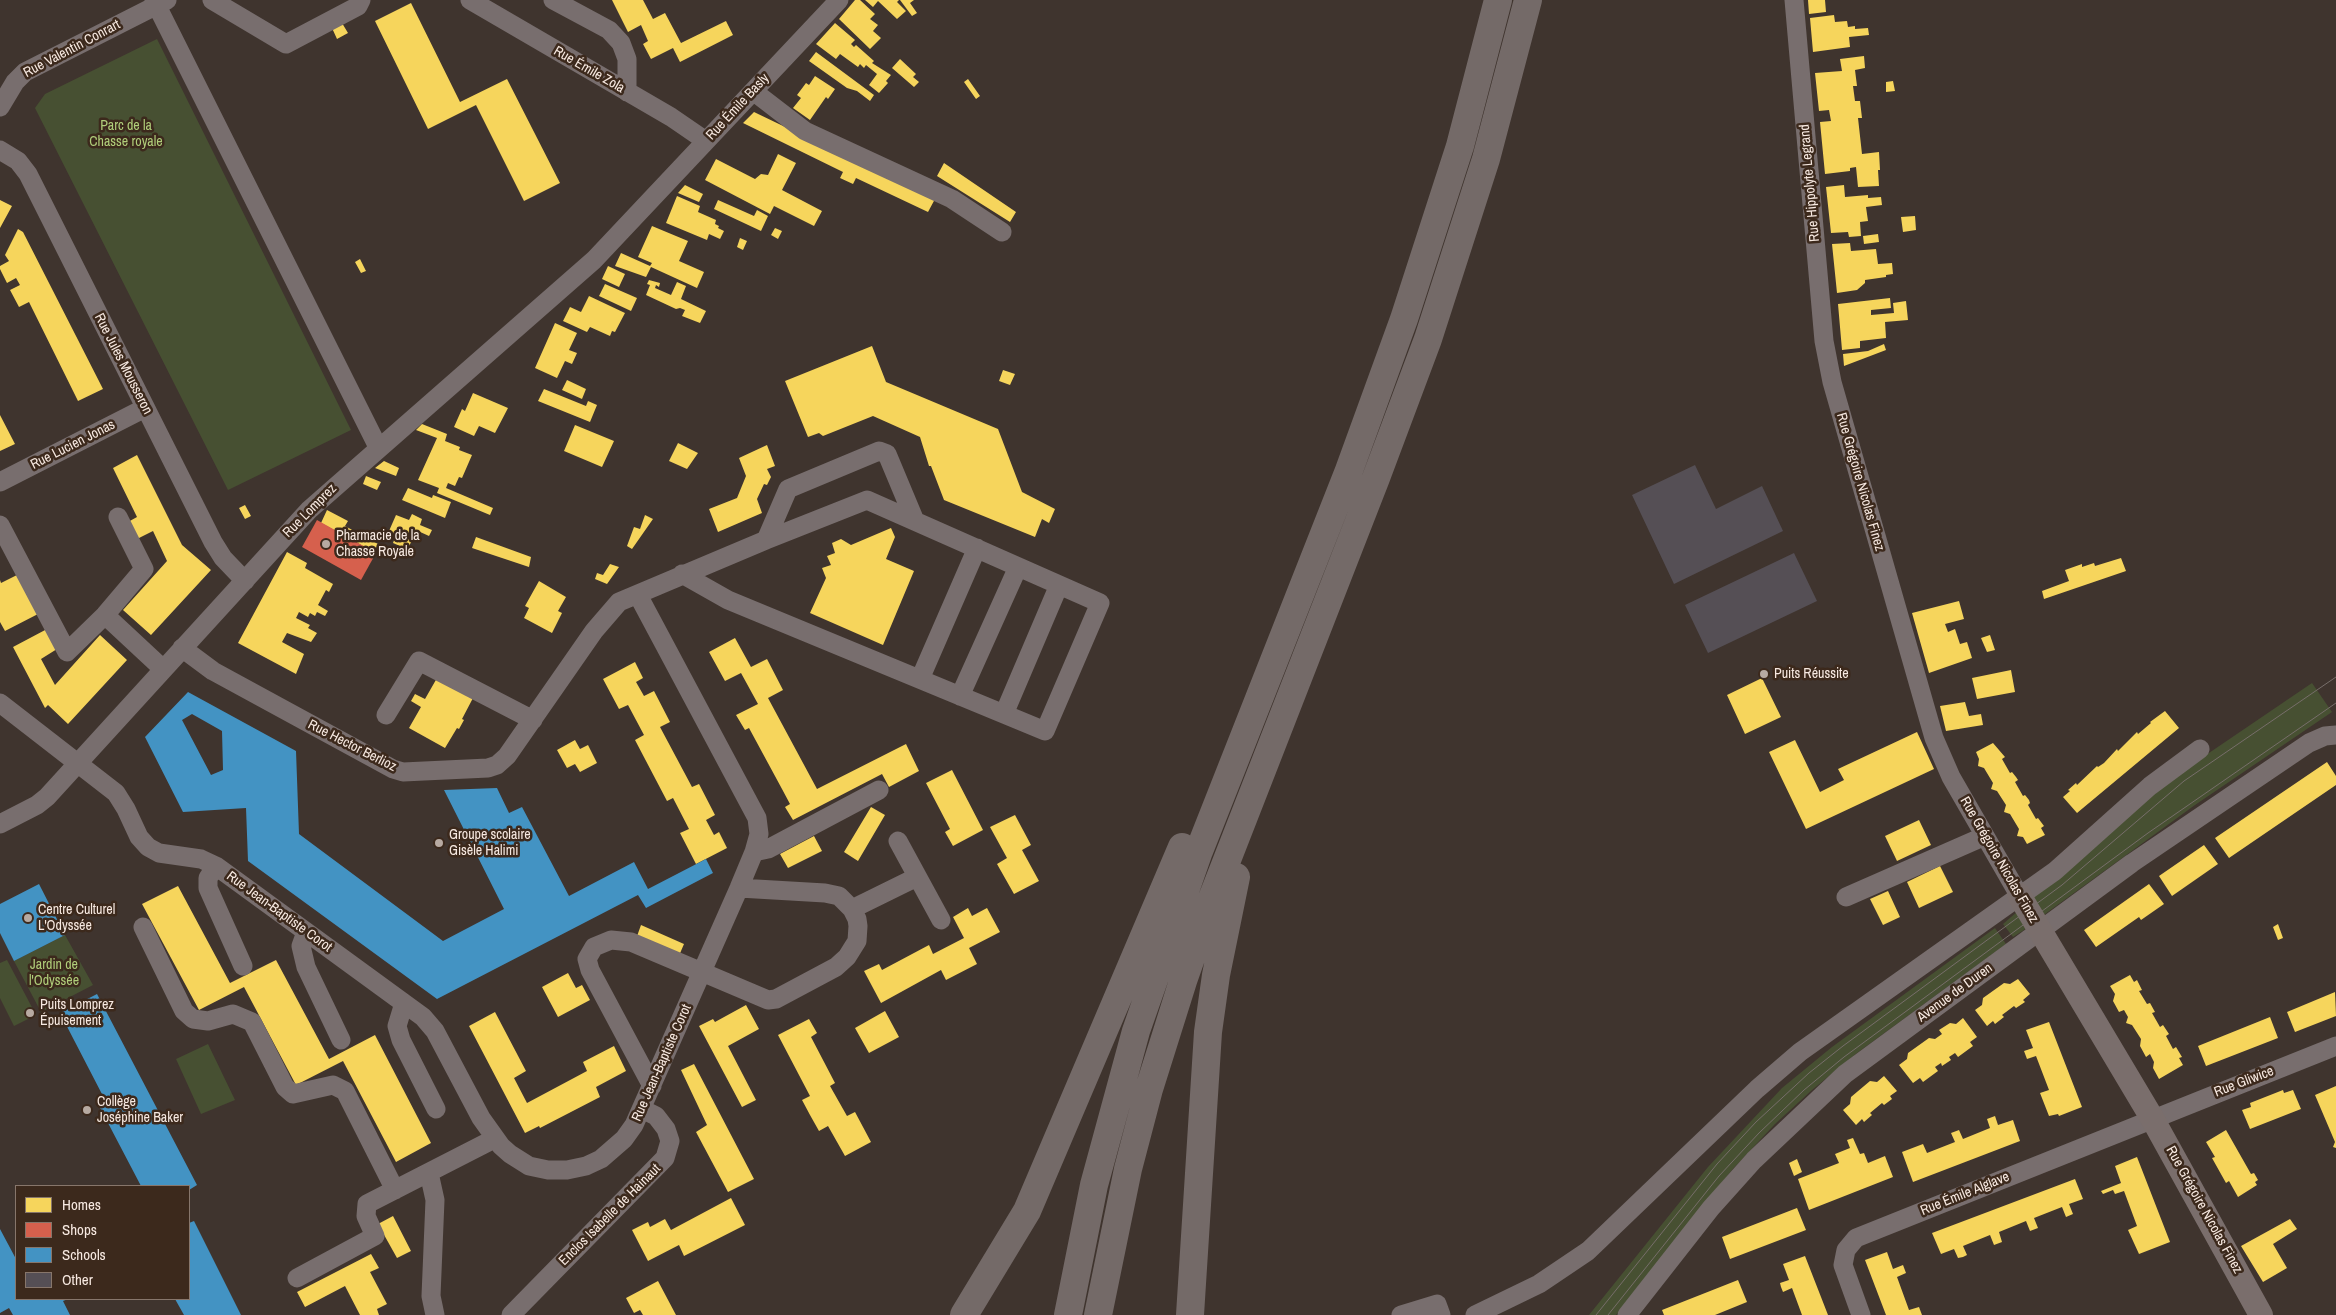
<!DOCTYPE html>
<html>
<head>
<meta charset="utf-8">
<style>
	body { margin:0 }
	#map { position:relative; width:2336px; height:1315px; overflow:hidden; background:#3f342e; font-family:"Archivo Narrow",sans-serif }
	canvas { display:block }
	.legend { position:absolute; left:15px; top:1185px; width:175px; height:115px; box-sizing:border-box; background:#3c291c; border:1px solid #87766b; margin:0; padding:6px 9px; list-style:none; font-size:15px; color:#f7e9e1 }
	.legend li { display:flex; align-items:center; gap:10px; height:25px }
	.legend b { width:25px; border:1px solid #87766b }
</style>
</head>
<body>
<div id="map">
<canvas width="2336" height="1315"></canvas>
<ul class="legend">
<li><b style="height:14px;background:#f6d55c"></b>Homes</li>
<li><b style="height:14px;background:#d6604d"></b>Shops</li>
<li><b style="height:14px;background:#4393c3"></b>Schools</li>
<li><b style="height:14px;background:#554f55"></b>Other</li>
</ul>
</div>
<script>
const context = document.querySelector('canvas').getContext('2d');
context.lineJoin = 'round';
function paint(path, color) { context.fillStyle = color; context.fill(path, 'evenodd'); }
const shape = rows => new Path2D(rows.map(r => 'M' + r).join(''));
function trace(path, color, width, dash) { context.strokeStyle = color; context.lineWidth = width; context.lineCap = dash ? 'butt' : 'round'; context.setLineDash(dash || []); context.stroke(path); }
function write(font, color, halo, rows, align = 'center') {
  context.font = font + ' "Archivo Narrow",sans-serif'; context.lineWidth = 5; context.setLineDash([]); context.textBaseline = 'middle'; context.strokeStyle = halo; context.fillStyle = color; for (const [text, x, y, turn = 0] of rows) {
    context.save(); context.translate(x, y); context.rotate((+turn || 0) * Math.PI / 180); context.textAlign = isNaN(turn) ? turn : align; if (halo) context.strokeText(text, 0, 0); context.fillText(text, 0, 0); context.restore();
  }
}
paint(shape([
	[157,39,351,430,228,490,35,108,45,94],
	[2312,683,2332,712,2195,805,2041,917,2029,898,2178,774],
	[2018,911,2027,928,2013,937,2003,924],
	[1995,928,2006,944,1857,1053,1812,1090,1775,1124,1732,1170,1616,1315,1589,1315,1708,1167,1782,1088,1832,1047],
	[65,935,93,985,41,1012,14,961],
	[7,960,36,1015,14,1026,0,998,0,963],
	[208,1044,235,1100,201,1114,176,1059]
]), '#475032');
paint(shape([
	[612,0,643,0,653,19,665,13,681,43,726,21,733,35,680,62,673,48,651,59,643,44,648,41,641,25,628,32],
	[855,0,860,0,875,14,870,19,878,25,873,31,881,38,870,49,839,19],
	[865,0,899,0,897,2,906,11,897,19,878,1,873,7],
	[900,0,914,0,910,3,917,13,912,16],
	[1808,0,1825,0,1826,12,1809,14],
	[411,3,460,102,507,79,560,183,524,201,476,105,428,129,375,21],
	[1834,15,1835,22,1847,21,1848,27,1855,26,1855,29,1868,28,1869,35,1849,37,1850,47,1813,52,1810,18],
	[342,23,348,33,337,39,332,28],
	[835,23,855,40,851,44,854,47,856,45,874,61,872,63,891,75,886,81,888,83,879,93,869,85,877,74,866,65,864,68,860,64,858,67,840,54,836,59,816,44],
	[816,52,874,95,870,101,857,91,847,88,809,61],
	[1864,56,1865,68,1855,70,1857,86,1853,86,1855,101,1860,101,1862,118,1858,118,1862,154,1879,152,1880,170,1878,170,1879,186,1858,187,1856,167,1850,168,1850,171,1825,174,1820,122,1831,121,1829,110,1819,111,1815,73,1842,71,1840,59],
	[900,59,916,74,913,77,919,82,914,87,892,68],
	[815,76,835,89,828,99,826,97,810,120,793,108,801,98,797,95,806,83,809,85],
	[968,79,980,96,976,99,964,82],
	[1893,81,1895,91,1886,92,1886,82],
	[754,112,935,199,928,212,856,178,853,184,840,178,843,172,743,123],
	[778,154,796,163,782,190,822,211,814,226,774,206,770,214,705,180,716,159,755,179,761,174,768,175],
	[944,163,1016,212,1010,222,937,176],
	[685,185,703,194,699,202,678,193],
	[1844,185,1845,197,1868,195,1868,198,1881,197,1882,205,1866,207,1868,221,1860,222,1861,236,1849,237,1848,232,1831,233,1826,187],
	[677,196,700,206,698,212,716,220,715,224,719,226,718,228,724,231,720,239,709,234,707,240,666,223],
	[0,200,12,206,0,228],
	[718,200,754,216,757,210,768,216,761,231,714,209],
	[1915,216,1916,230,1903,232,1901,217],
	[652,226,688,241,679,261,704,272,697,288,651,267,646,277,615,266,621,253,650,266,652,263,638,257],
	[775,228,782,231,778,239,771,235],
	[18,229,23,232,103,389,78,401,29,302,19,307,10,290,20,285,16,278,7,283,0,269,0,266,9,261,5,255],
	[1878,234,1879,242,1864,244,1863,236],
	[740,238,747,241,743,250,737,247],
	[1850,243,1851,251,1876,249,1878,264,1892,263,1893,274,1886,275,1886,277,1865,280,1865,283,1857,290,1837,293,1832,244],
	[360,259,366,271,361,273,355,262],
	[608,266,625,274,619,287,602,279],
	[649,280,660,283,659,287,656,285,655,288,671,295,677,282,686,286,681,299,706,311,700,323,682,316,685,310,680,308,676,309,646,295,650,285,647,284],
	[605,284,637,298,631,311,599,296],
	[589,296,625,313,615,332,612,331,610,336,590,327,587,332,563,321,570,307,581,312],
	[1890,298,1891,308,1871,310,1871,315,1894,313,1893,303,1906,301,1908,320,1885,322,1886,338,1860,341,1860,348,1842,350,1838,304],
	[555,323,577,333,569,350,577,353,572,364,565,361,557,378,535,368],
	[1884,344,1886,350,1844,366,1843,354,1868,351],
	[872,346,886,382,998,429,1022,492,1055,509,1049,523,1042,519,1035,537,944,500,931,466,929,466,920,437,873,416,823,436,819,433,808,437,785,381],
	[1003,370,1015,374,1010,385,999,381],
	[567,380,586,389,582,399,562,390],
	[544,389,586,406,588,401,597,405,590,422,538,401],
	[473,393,508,408,495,433,479,426,474,436,454,427,462,409,465,411],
	[0,415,15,444,0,451],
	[422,424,447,434,445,441,460,447,459,450,472,455,462,478,459,477,455,486,448,483,446,488,493,508,490,515,437,493,439,488,418,480,437,438,416,430],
	[575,425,614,441,602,467,564,451],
	[678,443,698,453,687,469,669,461],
	[767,445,775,466,767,469,771,477,767,485,764,484,757,499,762,513,718,532,709,509,737,498,746,476,739,458],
	[137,455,182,545,211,570,151,635,123,610,167,561,153,531,137,539,128,522,137,517,113,468],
	[384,461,399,468,396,476,375,468],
	[366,476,381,482,377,490,363,484],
	[408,488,432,498,433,495,451,502,445,518,402,500],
	[245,505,251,516,245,519,239,508],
	[327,510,348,521,345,526,378,544,374,552,321,523],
	[412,514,422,519,420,525,432,530,429,536,418,531,407,549,393,543,396,535,389,531,396,515,409,520],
	[645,515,653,519,632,549,627,546,634,527,640,529],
	[891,528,895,537,886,559,914,571,883,645,810,613,826,578,822,568,831,565,827,556,835,553,832,543,841,539,851,545],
	[476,537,531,557,529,567,472,548],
	[287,552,307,563,305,568,333,584,329,592,326,590,318,605,328,611,325,616,317,612,315,616,310,613,308,617,299,612,296,618,310,625,308,628,317,633,311,642,287,633,282,642,304,654,296,674,238,643],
	[2121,558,2126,571,2044,599,2042,591,2069,581,2065,570,2082,564,2082,567,2094,563,2095,566],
	[610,564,619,567,607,584,595,579,597,573,603,575],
	[17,575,38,614,5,631,0,622,0,580,1,583],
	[539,581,566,597,558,611,562,613,552,633,524,618,529,608,525,606],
	[1959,601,1964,619,1945,624,1948,632,1955,629,1960,644,1967,642,1972,658,1929,673,1912,613],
	[47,629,57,649,41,659,55,685,100,635,127,660,68,724,48,705,45,708,13,647],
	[1990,635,1995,650,1987,652,1981,638],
	[735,638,751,667,767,659,783,690,768,698,817,789,906,744,919,771,889,787,882,774,793,820,785,807,790,804,782,789,749,728,745,730,736,715,758,704,741,673,725,681,709,652],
	[635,662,643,678,636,682,644,696,654,691,670,722,660,727,692,787,699,784,715,815,706,820,714,835,719,832,727,848,696,864,680,833,689,829,673,798,667,801,635,740,644,735,628,705,619,709,603,679],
	[2011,670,2015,692,1977,699,1972,678],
	[437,678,473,698,462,719,464,720,459,729,457,728,445,748,409,728,421,707,411,701,415,694,425,699],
	[1762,678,1781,717,1745,734,1727,695],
	[1965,702,1969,716,1981,714,1983,725,1946,731,1940,706],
	[2165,711,2179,728,2077,813,2063,797,2070,791,2068,790,2076,783,2077,785,2097,766,2098,767,2104,763,2117,749,2118,751,2137,732,2138,734,2151,723,2150,722],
	[1917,732,1934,769,1806,829,1769,752,1795,740,1820,792,1844,780,1838,769],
	[575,740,580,749,588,745,597,763,580,772,575,764,567,768,557,750],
	[1993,743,2005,757,2002,759,2010,773,2012,772,2016,777,2018,780,2015,782,2023,796,2025,795,2029,800,2030,803,2028,805,2036,819,2038,818,2044,826,2041,828,2045,835,2027,844,2023,837,2017,836,2019,829,2010,814,2004,812,2006,805,1997,791,1991,789,1993,783,1984,768,1978,766,1979,759,1976,752],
	[2327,762,2336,776,2336,785,2229,858,2215,838],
	[952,770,983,830,953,846,945,832,950,829,926,783],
	[871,807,885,815,858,861,844,852],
	[1015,815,1031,845,1022,850,1039,881,1014,894,997,864,1007,858,990,827],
	[1919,820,1931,845,1897,861,1885,836],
	[814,836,822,851,788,868,780,854],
	[2204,845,2218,864,2172,896,2159,876],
	[1940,866,1953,892,1919,908,1907,882],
	[2149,884,2164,904,2141,920,2139,917,2096,947,2084,930],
	[178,886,230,983,276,960,329,1059,375,1035,431,1143,396,1162,343,1061,296,1085,244,987,199,1010,142,904],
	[1888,891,1900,917,1883,925,1870,899],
	[968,908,972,916,987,908,1000,932,969,948,977,964,946,980,941,970,881,1003,864,971,879,964,882,970,929,945,933,954,964,938,953,917],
	[2278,924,2283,938,2278,940,2273,927],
	[641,925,684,944,678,958,636,939],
	[568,973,576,988,582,985,590,1000,558,1017,542,987],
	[2130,975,2134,982,2137,980,2142,990,2139,991,2147,1004,2150,1003,2155,1012,2152,1013,2160,1027,2163,1025,2169,1034,2166,1036,2173,1049,2176,1047,2182,1057,2179,1058,2183,1065,2159,1079,2153,1068,2154,1062,2150,1054,2146,1057,2140,1046,2141,1039,2132,1025,2126,1023,2128,1017,2124,1010,2119,1012,2113,1001,2115,994,2110,986],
	[2018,979,2030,994,2023,1000,2025,1002,2016,1008,2014,1006,2002,1015,2004,1017,1995,1024,1993,1021,1987,1026,1975,1010,1982,1005,1983,998,2004,983,2010,984],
	[2335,992,2336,1016,2295,1032,2287,1012],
	[746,1005,759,1029,728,1046,756,1100,742,1107,699,1026,713,1019,715,1022],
	[885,1011,899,1037,869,1053,855,1028],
	[495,1012,526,1071,514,1078,527,1103,587,1071,583,1062,614,1046,626,1071,596,1087,600,1097,540,1128,539,1126,525,1133,469,1026],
	[2270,1017,2278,1038,2206,1066,2198,1046],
	[1963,1018,1977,1037,1970,1042,1973,1046,1958,1057,1955,1053,1949,1057,1951,1060,1942,1066,1941,1063,1935,1067,1938,1071,1923,1082,1920,1078,1913,1083,1899,1065,1907,1059,1908,1053,1929,1038,1935,1039,1942,1034,1939,1030,1950,1023,1956,1024],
	[809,1019,817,1033,811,1037,835,1083,830,1086,847,1116,855,1112,871,1142,845,1156,828,1126,819,1131,810,1115,802,1100,810,1096,778,1035],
	[2049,1022,2082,1107,2059,1116,2058,1114,2049,1116,2040,1093,2049,1090,2036,1056,2027,1059,2024,1051,2033,1048,2026,1030],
	[694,1064,754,1179,728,1192,696,1132,707,1125,681,1070],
	[1884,1076,1897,1091,1890,1096,1892,1099,1884,1105,1882,1103,1870,1113,1872,1115,1864,1122,1862,1119,1856,1125,1843,1110,1850,1104,1851,1097,1870,1081,1877,1082],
	[2336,1086,2336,1148,2333,1147,2335,1142,2315,1095],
	[2283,1090,2284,1093,2293,1090,2301,1109,2250,1129,2242,1110,2251,1107,2250,1103],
	[1995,1116,1998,1125,2013,1120,2020,1141,1913,1182,1902,1152,1923,1144,1927,1153,1955,1142,1951,1133,1959,1130,1963,1139,1990,1128,1987,1119],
	[2226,1130,2251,1174,2254,1173,2258,1180,2255,1182,2257,1185,2238,1197,2229,1181,2226,1183,2212,1158,2215,1157,2206,1142],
	[1853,1138,1860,1154,1864,1153,1868,1163,1885,1156,1893,1177,1809,1210,1798,1179,1839,1163,1835,1154,1850,1148,1847,1140],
	[2137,1157,2170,1242,2139,1254,2128,1230,2137,1226,2124,1191,2115,1194,2113,1190,2103,1194,2101,1191,2121,1183,2115,1166],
	[1797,1159,1802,1172,1794,1176,1789,1163],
	[2075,1179,2083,1199,2069,1204,2073,1214,2066,1217,2062,1207,2034,1218,2038,1228,2030,1231,2026,1221,1999,1232,2002,1242,1994,1245,1990,1235,1963,1246,1967,1255,1963,1257,1958,1258,1954,1249,1941,1254,1932,1233],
	[731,1198,745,1225,684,1256,679,1245,648,1261,632,1230,648,1222,650,1227,665,1219,671,1230],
	[1797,1208,1806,1230,1730,1259,1722,1237],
	[393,1216,411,1251,397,1258,378,1224],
	[2290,1219,2297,1229,2273,1244,2287,1268,2263,1282,2241,1246],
	[1887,1252,1893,1269,1903,1265,1906,1273,1897,1277,1909,1310,1919,1307,1922,1315,1886,1315,1865,1260],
	[371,1254,379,1268,370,1272,387,1304,377,1309,379,1315,360,1315,345,1286,305,1307,297,1292],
	[1805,1256,1821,1297,1828,1315,1802,1315,1792,1288,1783,1292,1781,1287,1780,1283,1789,1280,1783,1264],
	[1738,1280,1747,1302,1715,1315,1664,1315,1662,1310],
	[658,1281,676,1315,643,1315,640,1310,634,1313,626,1298]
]), '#f6d55c');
paint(shape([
	[317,520,376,553,361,580,302,547]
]), '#d6604d');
paint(shape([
	[188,692,296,751,299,834,443,941,504,909,444,790,497,788,509,813,522,807,569,896,634,862,648,889,706,859,713,873,646,908,638,895,437,999,248,861,246,808,183,812,145,737],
	[192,714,222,731,223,770,211,775,182,720],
	[39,884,65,935,14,961,0,933,0,904],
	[97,994,197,1185,189,1190,189,1186,141,1186,97,1102,104,1098,60,1013],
	[194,1221,241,1315,184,1315,175,1299,189,1299,189,1223],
	[0,1229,16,1259,16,1299,68,1299,63,1301,70,1315,13,1315,9,1308,0,1313]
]), '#4393c3');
paint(shape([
	[1695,465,1716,509,1762,486,1783,531,1674,584,1632,495],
	[1794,553,1817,601,1708,653,1685,605]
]), '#554f55');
trace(shape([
	[154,0,378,447],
	[212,0,286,44,358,6,361,0],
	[470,0,671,117,706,141],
	[553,0,609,30,621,43,627,59,627,92],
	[1794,0,1824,341,1832,382,1934,738,1951,777,2019,895],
	[753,91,805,131,952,199,1002,232],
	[0,107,15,82,25,72,167,0],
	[0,150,18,161,28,174,213,542,223,558,245,581],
	[0,482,145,408],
	[0,525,67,652,105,615,144,569,118,517],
	[682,574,728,600,1045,731,1100,603,867,500,766,540],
	[105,615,163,669],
	[182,648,213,671,393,769,403,772,488,768,497,765,507,756,594,631,619,602,766,540,788,489,879,451,887,454,915,521],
	[920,679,977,548],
	[960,696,1018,567],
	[0,703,116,793,126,809,139,837,148,847,159,853,201,859,216,866,423,1017,435,1031,481,1118,501,1146,510,1154,529,1166,548,1170,567,1170,586,1166,601,1159,624,1139,634,1125,739,888,754,852,759,834,757,818,638,595],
	[1004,714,1059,585],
	[386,715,419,661,533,720],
	[0,824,37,805,47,797,309,510,594,260,839,0],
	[898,841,941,920],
	[754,852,768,849,879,790],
	[216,866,208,878,208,888,243,966],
	[1846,897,1985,836],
	[852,909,917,877],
	[143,927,184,1011,193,1019,208,1021,233,1014,252,1022,285,1087,293,1094,333,1085,345,1091,395,1190],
	[306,932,301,946,306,967,341,1040],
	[404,1003,397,1026,401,1040,436,1109],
	[652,1086,590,970,587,959,594,947,611,940,631,942,768,1000,776,999,836,967,847,957,857,941,858,926,857,919,852,909,839,896,825,893,739,888],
	[429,1173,435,1200,431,1296,435,1315],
	[297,1278,375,1236,366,1216,367,1204,494,1139],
	[511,1315,665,1158,670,1141,666,1129,656,1116,642,1109],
	[1401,1315,1437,1304,1441,1315],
	[1475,1315,1539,1284,1588,1251,1757,1089,1800,1052,2055,871,2150,786,2200,749],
	[1627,1315,1711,1208,1754,1160,1845,1074,2132,863,2309,743,2325,736,2336,735],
	[1861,1315,1843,1265,1846,1250,1856,1238,2336,1046]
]), '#786e6e', 19);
trace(shape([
	[2019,895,2152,1118,2261,1315]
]), '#7a6e6c', 24);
trace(shape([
	[964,1315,1027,1211,1182,847],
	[1068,1315,1094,1185,1136,1031,1199,851,1348,473,1404,319,1460,146,1498,0],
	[1098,1315,1128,1169,1149,1089,1183,981,1211,901,1376,478,1428,339,1486,159,1528,0],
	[1190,1315,1208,1032,1216,975,1236,877]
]), '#746a68', 28);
trace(shape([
	[1596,1315,1717,1164,1756,1122,1809,1073,1843,1046,2062,885,2184,781,2336,677],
	[1608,1315,1719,1176,1759,1133,1804,1090,1844,1057,2148,833,2336,703]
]), '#776e6a', 1);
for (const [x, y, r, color] of [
	[326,544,5,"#b7aaa2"],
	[1764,674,5,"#b7aaa2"],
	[439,843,5,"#b7aaa2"],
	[28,918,5,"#b7aaa2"],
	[30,1013,5,"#b7aaa2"],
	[87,1110,5,"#b7aaa2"]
]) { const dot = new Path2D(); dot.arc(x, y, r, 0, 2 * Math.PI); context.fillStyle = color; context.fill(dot); trace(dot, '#3c291c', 2); }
write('14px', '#f7e9e1', '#3c291c', [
	["Rue Valentin Conrart",72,49,-28],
	["Rue Émile Zola",589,70,30],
	["Rue Émile Basly",738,107,-47],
	["Rue Hippolyte Legrand",1810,183,-95],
	["Rue Jules Mousseron",123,364,63],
	["Rue Lucien Jonas",73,445,-27],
	["Rue Grégoire Nicolas Finez",1860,482,74],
	["Rue Lomprez",310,511,-45],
	["Rue Hector Berlioz",352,746,27],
	["Rue Grégoire Nicolas Finez",1999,860,60],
	["Rue Jean-Baptiste Corot",279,912,36],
	["Avenue de Duren",1955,993,-36],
	["Rue Jean-Baptiste Corot",662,1063,-66],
	["Rue Gliwice",2244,1082,-21],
	["Rue Émile Alglave",1965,1194,-22],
	["Rue Grégoire Nicolas Finez",2204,1210,61],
	["Enclos Isabelle de Hainaut",610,1215,-45]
]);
write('14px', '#b0ce7a', '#3c291c', [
	["Parc de la",126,126],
	["Chasse royale",126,142],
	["Jardin de",54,965],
	["l'Odyssée",54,981]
]);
write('14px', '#f7e9e1', '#3c291c', [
	["Pharmacie de la",336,536],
	["Chasse Royale",336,552],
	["Puits Réussite",1774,674],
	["Groupe scolaire",449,835],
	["Gisèle Halimi",449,851],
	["Centre Culturel",38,910],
	["L'Odyssée",38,926],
	["Puits Lomprez",40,1005],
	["Épuisement",40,1021],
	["Collège",97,1102],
	["Joséphine Baker",97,1118]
], 'left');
</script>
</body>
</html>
